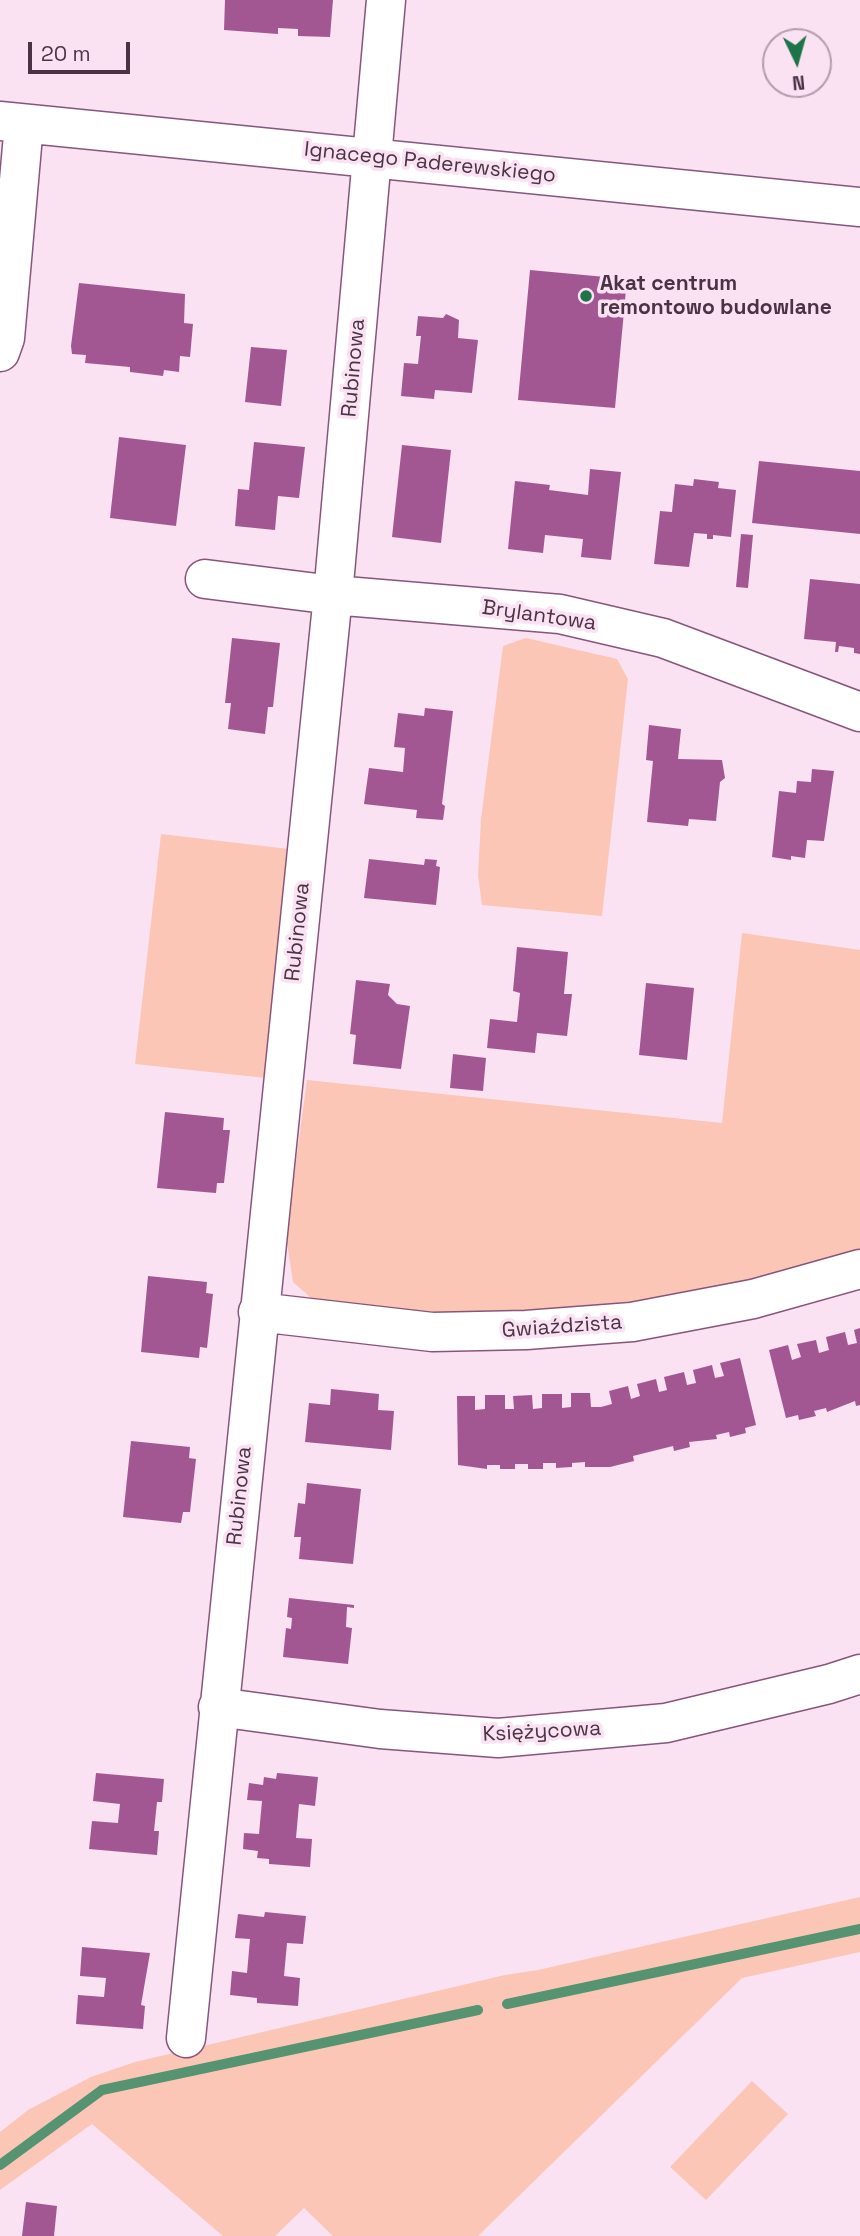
<!DOCTYPE html>
<html>
<head>
<meta charset="utf-8">
<style>
	body { margin:0 }
	#map { position:relative; width:860px; height:2236px; overflow:hidden; background:#fae2f3; font-family:"Space Grotesk",sans-serif }
	canvas { display:block }
	.north { position:absolute; left:762px; top:28px; width:70px; height:70px; box-sizing:border-box; background:#fae2f3; border:2px solid #b49cad; border-radius:50%; rotate:175deg; font-size:19px; font-weight:700; line-height:28px; text-align:center; color:#4a3344 }
	.north::after { content:''; display:block; margin:auto; width:24px; height:32px; background:#1c7448; clip-path:polygon(50% 0,100% 100%,50% 72%,0 100%) }
	.scale { position:absolute; left:28px; top:42px; width:102px; height:32px; box-sizing:border-box; border:4px solid #4a3344; border-top:0; padding-left:9px; font-size:21px; line-height:24px; white-space:nowrap; color:#4a3344; -webkit-text-stroke:5px #fae2f3; paint-order:stroke }
</style>
</head>
<body>
<div id="map">
<canvas width="860" height="2236"></canvas>
<div class="north">N</div>
<div class="scale">20 m</div>
</div>
<script>
const context = document.querySelector('canvas').getContext('2d');
context.lineJoin = 'round';
function paint(path, color) { context.fillStyle = color; context.fill(path, 'evenodd'); }
const shape = rows => new Path2D(rows.map(r => 'M' + r).join(''));
function trace(path, color, width, dash) { context.strokeStyle = color; context.lineWidth = width; context.lineCap = dash ? 'butt' : 'round'; context.setLineDash(dash || []); context.stroke(path); }
function write(font, color, halo, rows, align = 'center') {
  context.font = font + ' "Space Grotesk",sans-serif'; context.lineWidth = 7; context.setLineDash([]); context.textBaseline = 'middle'; context.strokeStyle = halo; context.fillStyle = color; for (const [text, x, y, turn = 0] of rows) {
    context.save(); context.translate(x, y); context.rotate((+turn || 0) * Math.PI / 180); context.textAlign = isNaN(turn) ? turn : align; if (halo) context.strokeText(text, 0, 0); context.fillText(text, 0, 0); context.restore();
  }
}
paint(shape([
	[526,638,617,659,628,679,602,916,482,905,478,875,481,819,503,646],
	[161,834,289,849,266,1078,135,1064],
	[742,933,860,950,860,1253,667,1301,536,1320,320,1306,293,1282,286,1236,307,1080,722,1123],
	[860,1897,860,1952,742,1978,478,2236,333,2236,304,2208,275,2236,223,2236,92,2124,0,2190,0,2132,28,2110,91,2077,135,2062,505,1975,538,1970],
	[752,2081,788,2114,706,2200,670,2167]
]), '#fcc6b7');
trace(shape([
	[507,2004,860,1929],
	[0,2165,102,2090,478,2010]
]), '#559371', 10);
paint(shape([
	[225,0,333,0,330,37,298,36,298,29,278,28,278,34,224,30],
	[530,270,627,279,615,408,518,400],
	[79,283,185,294,184,323,193,324,190,357,180,356,179,372,164,370,163,376,130,372,130,367,85,363,86,355,72,354,71,346],
	[446,314,459,320,458,338,478,340,472,393,435,390,434,399,401,396,404,363,418,364,421,336,416,336,418,316,443,318],
	[251,347,287,350,281,406,245,402],
	[119,437,186,445,176,526,110,518],
	[254,442,305,447,299,498,278,496,275,530,235,526,238,489,249,490],
	[402,445,451,450,441,543,392,537],
	[759,461,860,471,860,534,752,523],
	[590,469,621,472,611,560,581,557,583,539,545,535,543,553,508,549,515,481,550,485,549,490,588,495],
	[694,479,719,482,718,488,736,490,731,537,713,535,713,539,707,539,707,534,694,533,689,567,654,564,660,511,672,512,675,484,693,486],
	[741,534,753,535,748,588,736,587],
	[810,579,860,584,860,654,854,653,854,648,839,646,838,652,835,652,836,642,804,639],
	[232,638,280,643,273,707,268,707,265,734,228,729,231,703,225,703],
	[425,708,453,711,442,804,445,806,443,820,416,818,417,810,364,804,369,768,403,772,405,748,394,747,398,713,424,716],
	[649,725,681,729,678,759,722,760,725,778,720,782,716,821,689,819,688,826,647,822,653,761,646,760],
	[812,769,834,771,824,841,807,840,805,858,791,856,791,860,772,857,779,791,796,793,797,781,811,782],
	[369,859,424,865,425,859,437,860,436,866,440,867,436,905,364,898],
	[517,947,568,952,564,994,572,994,567,1036,537,1033,535,1053,487,1048,490,1019,517,1022,520,993,513,991],
	[356,980,390,984,388,995,397,1004,410,1006,401,1069,353,1064,356,1035,350,1034],
	[646,983,694,988,687,1060,639,1055],
	[453,1054,486,1058,483,1091,450,1088],
	[165,1112,224,1118,223,1130,230,1130,224,1183,217,1183,216,1193,157,1188],
	[148,1276,207,1282,206,1293,213,1294,207,1348,200,1347,199,1358,141,1352],
	[860,1328,860,1405,856,1406,855,1401,827,1412,826,1408,814,1411,816,1416,799,1420,798,1415,786,1418,769,1350,788,1345,792,1360,801,1357,797,1344,816,1340,819,1353,829,1350,826,1337,845,1332,848,1345,857,1343,854,1330],
	[740,1358,756,1425,745,1428,746,1433,730,1437,729,1432,716,1435,717,1439,689,1442,690,1447,674,1451,673,1446,633,1456,634,1461,610,1467,585,1467,585,1462,572,1463,572,1467,556,1468,556,1463,543,1463,543,1469,528,1469,528,1464,515,1464,515,1469,500,1469,500,1465,487,1465,487,1469,458,1465,457,1396,475,1396,475,1410,485,1409,485,1395,505,1395,505,1409,514,1409,513,1396,532,1395,533,1409,542,1408,542,1394,562,1394,562,1408,571,1407,571,1393,590,1393,591,1407,601,1407,612,1404,609,1391,628,1386,631,1399,640,1396,637,1384,656,1379,659,1392,667,1390,664,1377,684,1372,687,1385,696,1383,693,1370,712,1365,715,1378,724,1376,720,1363],
	[331,1389,379,1394,378,1410,394,1411,391,1450,305,1442,309,1403,330,1405],
	[131,1441,190,1447,189,1458,196,1459,190,1512,183,1512,181,1523,123,1517],
	[307,1483,361,1489,353,1564,299,1559,301,1537,294,1537,298,1503,305,1504],
	[289,1598,354,1605,354,1608,347,1607,346,1627,352,1628,348,1664,283,1657,286,1628,291,1629,292,1618,287,1617],
	[96,1773,164,1779,162,1802,157,1802,154,1831,159,1831,157,1855,89,1849,92,1821,118,1823,120,1804,93,1801],
	[277,1773,318,1777,315,1806,299,1804,296,1838,312,1839,310,1867,269,1864,269,1859,257,1858,258,1851,243,1849,244,1833,259,1834,262,1801,247,1800,249,1783,263,1785,264,1777,276,1779],
	[265,1912,306,1916,303,1944,287,1943,284,1976,300,1978,298,2006,257,2003,257,1998,230,1995,232,1971,247,1973,250,1939,235,1938,238,1914,264,1917],
	[82,1947,150,1953,141,2005,145,2006,143,2029,76,2024,78,1995,104,1997,106,1978,80,1976],
	[26,2202,57,2206,54,2236,22,2236]
]), '#a35792');
const minor = shape([
	[0,121,860,207],
	[0,352,5,338,24,124],
	[205,579,333,595,560,614,663,638,860,712],
	[258,1312,432,1332,526,1330,632,1322,753,1299,860,1269],
	[218,1707,380,1729,498,1738,666,1723,829,1684,860,1674],
	[186,2038,333,595,386,0]
]);
trace(minor, '#87557a', 41);
trace(minor, '#fff', 38);
for (const [x, y, r, color] of [
	[586,296,7,"#1c7448"]
]) { const dot = new Path2D(); dot.arc(x, y, r, 0, 2 * Math.PI); context.fillStyle = color; context.fill(dot); trace(dot, '#fae2f3', 2.5); }
write('21px', '#4a3344', '#fae2f3', [
	["Ignacego Paderewskiego",430,163,6],
	["Rubinowa",354,368,-85],
	["Brylantowa",539,616,8],
	["Rubinowa",298,932,-84],
	["Gwiaździsta",562,1327,-4],
	["Rubinowa",240,1496,-84],
	["Księżycowa",542,1732,-3]
]);
write('bold 21px', '#4a3344', '#fae2f3', [
	["Akat centrum",600,284],
	["remontowo budowlane",600,308]
], 'left');
</script>
</body>
</html>
